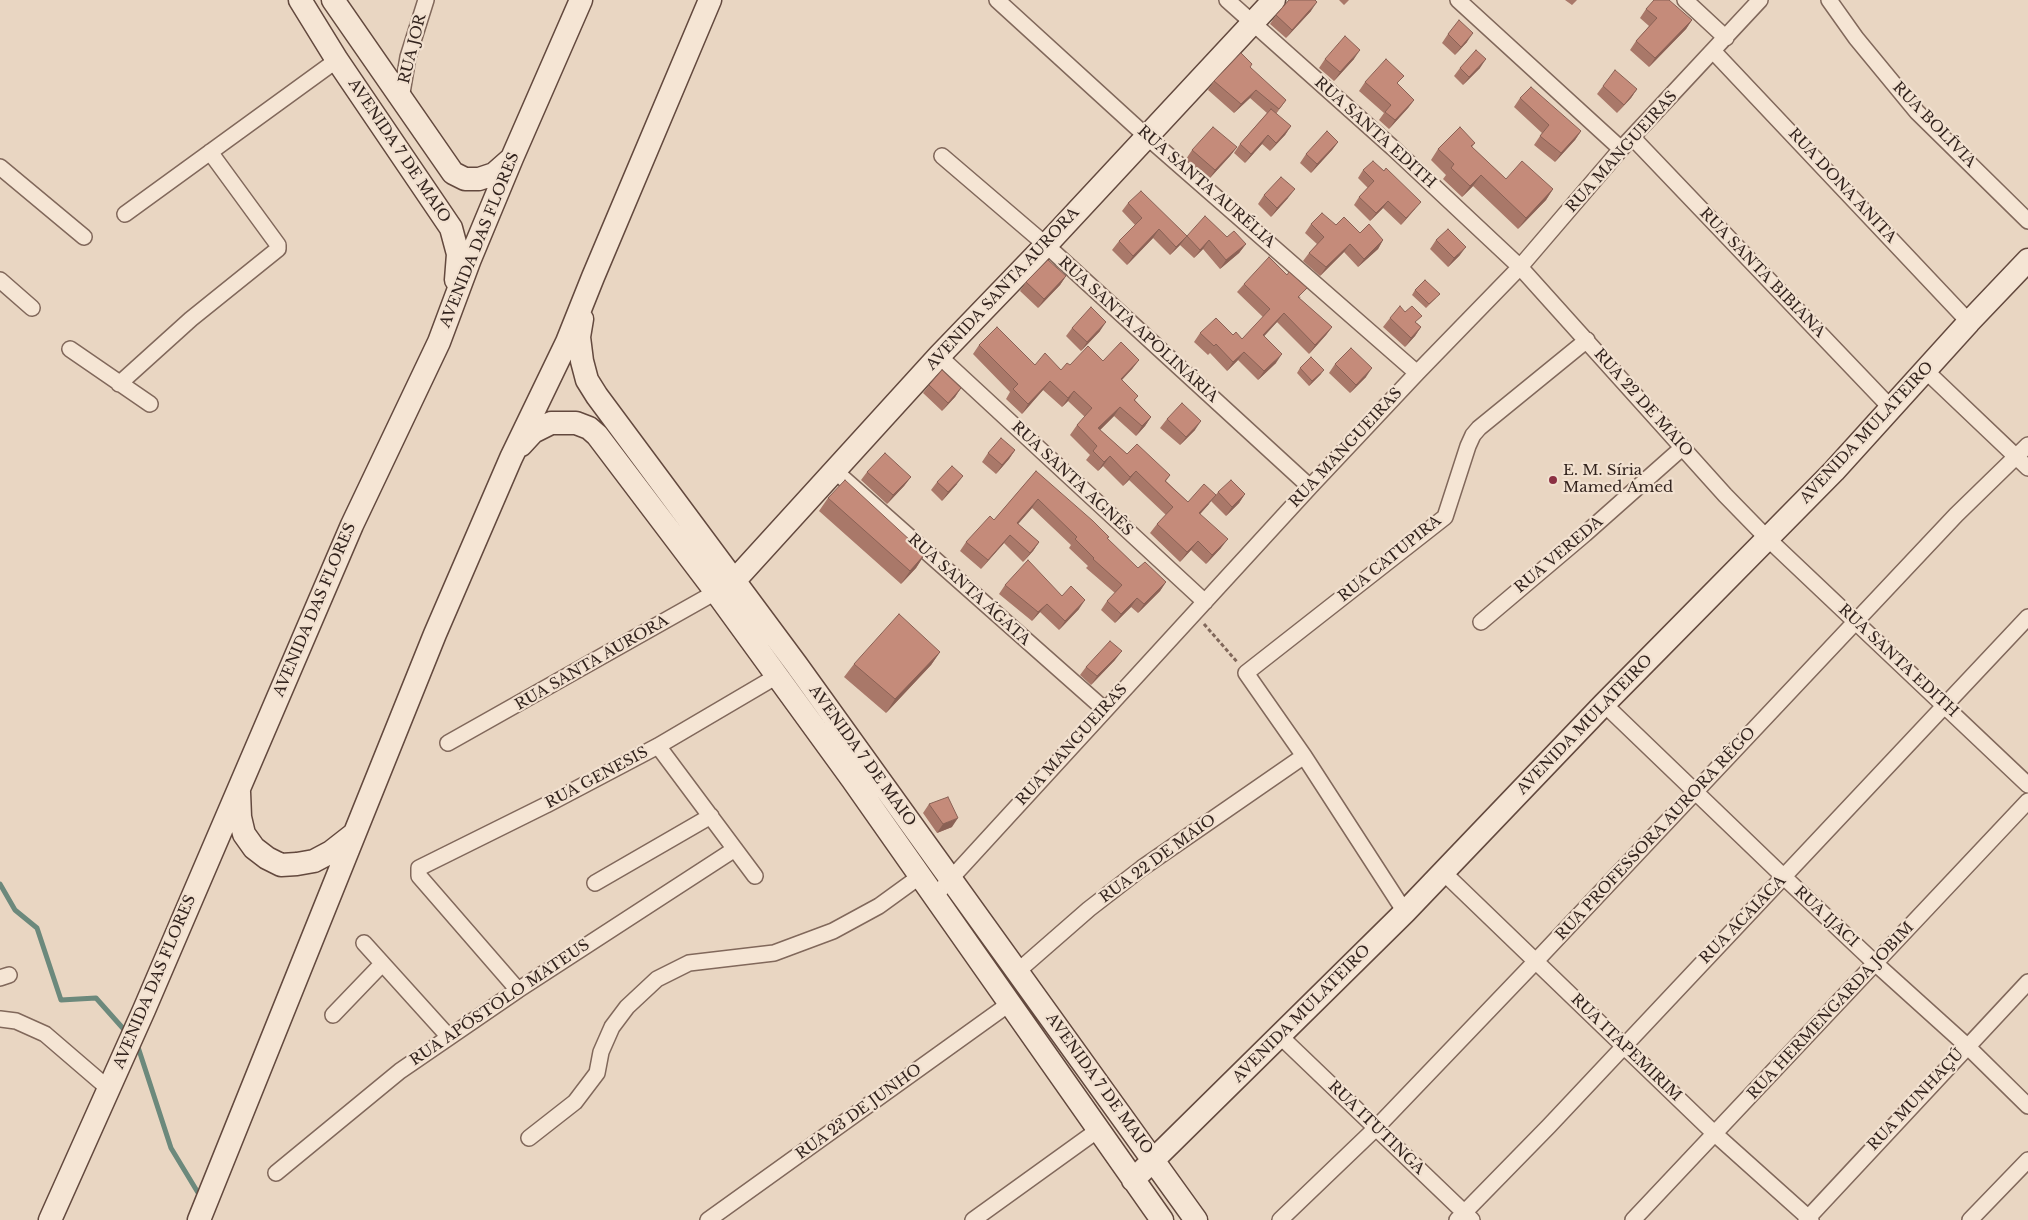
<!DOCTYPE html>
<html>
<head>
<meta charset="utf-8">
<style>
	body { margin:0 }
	canvas { display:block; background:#e9d6c2 }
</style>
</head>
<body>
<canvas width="2028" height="1220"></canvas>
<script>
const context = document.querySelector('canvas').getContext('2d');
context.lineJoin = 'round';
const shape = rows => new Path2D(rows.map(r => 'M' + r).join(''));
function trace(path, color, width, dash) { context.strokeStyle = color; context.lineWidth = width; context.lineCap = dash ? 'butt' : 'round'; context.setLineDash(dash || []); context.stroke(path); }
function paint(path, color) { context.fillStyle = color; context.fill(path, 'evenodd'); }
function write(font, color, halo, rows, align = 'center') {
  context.font = font + ' "Libre Baskerville",serif'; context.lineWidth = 4.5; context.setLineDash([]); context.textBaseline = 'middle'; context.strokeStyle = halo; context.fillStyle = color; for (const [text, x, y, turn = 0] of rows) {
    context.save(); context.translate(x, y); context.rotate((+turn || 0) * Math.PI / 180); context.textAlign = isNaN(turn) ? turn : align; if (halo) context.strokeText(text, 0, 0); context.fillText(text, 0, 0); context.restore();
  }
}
trace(shape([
	[0,884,15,910,37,928,61,1000,96,998,128,1034],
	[137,1044,171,1148,200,1196]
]), '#6c897c', 5);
const street = shape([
	[997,0,1146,136,1417,373],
	[1227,0,1393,148,1520,267,1725,495,1767,538,2028,785],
	[1458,0,1621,149],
	[1685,0,1726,38],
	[1829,0,1856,38,1917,112,2028,221],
	[1714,52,1969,322],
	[401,99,408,57,426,0],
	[1633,138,1891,408],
	[942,156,1046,245,1310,487],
	[0,167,84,237],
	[125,214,337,60],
	[0,280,32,308],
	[70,349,150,404],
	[939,356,1205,602],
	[1926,371,2028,468],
	[119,384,191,319,278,249,278,245,210,152],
	[834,470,1104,709],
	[1481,622,1585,534,1682,448],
	[1604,704,1784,877,1875,963,1967,1046,2028,1106],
	[448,743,723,588],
	[658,746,755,876],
	[1443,872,1715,1134,1811,1220],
	[595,883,711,816],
	[934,897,1310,487,1417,373,1520,267,1621,149,1760,0],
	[1405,912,1304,756,1246,673,1445,517,1468,446,1473,435,1479,428,1587,340],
	[364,943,449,1037],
	[1018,971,1089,909,1142,868,1304,756],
	[0,978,9,975],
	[518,990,419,876,419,868,546,805,658,746,777,676],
	[333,1015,382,964],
	[0,1019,16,1021,45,1034,109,1089],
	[1280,1036,1472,1220],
	[529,1138,575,1102,597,1073,601,1052,612,1027,627,1007,657,979,689,963,774,953,833,931,879,906,919,877],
	[276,1173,400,1071,518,990,735,849],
	[708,1220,1009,1004],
	[973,1220,1098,1130],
	[1280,1220,1376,1128,1535,962,1956,515,2028,445],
	[1457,1220,1549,1126,2028,617],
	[1633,1220,2028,801],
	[1806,1220,2028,982],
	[1970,1220,2028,1160]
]);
const secondary = shape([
	[300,0,337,60,451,228,458,254,456,280],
	[333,0,453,173,465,179,479,179,494,174,511,159],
	[582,319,579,337,582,361,587,380,597,396,796,664,1196,1220],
	[521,445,533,432,551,423,576,423,589,428,597,435,716,592,852,779,1162,1220],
	[735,580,939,356,1046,245,1274,0],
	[239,792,240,817,244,834,254,848,267,858,281,865,297,864,314,861,331,852,354,834],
	[1133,1180,1405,912,1604,704,1834,471,1969,322,2028,260],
	[50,1220,144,1010,352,525,439,342,470,259,512,158,581,0],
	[199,1220,435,634,511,458,567,342,593,277,710,0]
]);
trace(street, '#81685b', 18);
trace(secondary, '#63493e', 25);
trace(shape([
	[1204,624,1238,663]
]), '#81685b', 3, [4, 2.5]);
trace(street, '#f5e5d4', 15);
trace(secondary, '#f5e5d4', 22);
paint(shape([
	[1339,0,1349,0,1344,5],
	[1565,0,1577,0,1572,5],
	[1646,9,1692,20,1686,29,1649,67,1630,50,1636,41,1649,26,1640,18],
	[1311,11,1286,38,1270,24,1276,15],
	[1448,34,1467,42,1455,55,1442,43],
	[1325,59,1354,59,1334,81,1319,68],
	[1250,68,1286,100,1276,114,1291,126,1285,135,1270,151,1262,144,1245,163,1234,153,1240,144,1267,113,1250,98,1234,113,1208,90,1214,81],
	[1460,68,1480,68,1463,85,1454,76],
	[1365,82,1398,84,1414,100,1408,108,1389,129,1379,120,1384,113,1359,91],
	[1603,86,1637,89,1631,98,1617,113,1597,94],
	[1520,98,1581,131,1575,140,1555,162,1534,145,1542,133,1514,107],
	[1338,142,1332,150,1311,173,1300,163,1306,154],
	[1475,143,1472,147,1506,179,1553,189,1546,200,1518,229,1473,186,1462,197,1443,179,1446,175,1431,160,1438,149],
	[1237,147,1230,156,1209,179,1186,159,1192,150],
	[1363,170,1415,209,1401,225,1383,208,1370,221,1354,205,1359,197,1368,188,1358,178],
	[1264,195,1288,198,1271,217,1258,204],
	[1128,203,1187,236,1227,237,1246,244,1239,253,1220,269,1203,249,1194,258,1180,245,1170,255,1153,238,1127,265,1112,250,1119,241,1135,225,1122,211],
	[1311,224,1336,225,1383,240,1378,249,1358,267,1344,252,1320,276,1303,261,1309,253,1317,244,1305,233],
	[1436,240,1460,255,1448,267,1430,249],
	[1066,276,1060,285,1038,308,1020,291,1026,282],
	[1244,284,1301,297,1299,298,1332,327,1326,335,1309,354,1277,322,1264,336,1276,363,1258,380,1238,360,1227,371,1210,353,1208,355,1194,342,1200,333,1233,335,1242,339,1263,317,1237,292],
	[1415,290,1436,298,1426,308,1412,295],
	[1390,318,1417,323,1421,327,1415,336,1405,347,1383,327],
	[1072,328,1100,331,1081,351,1066,336],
	[979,345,1035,365,1061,370,1070,365,1103,361,1139,360,1132,369,1122,380,1138,396,1135,400,1151,417,1145,426,1136,436,1114,416,1100,430,1127,454,1170,475,1166,481,1188,502,1209,504,1200,514,1221,548,1206,564,1191,550,1180,562,1150,533,1157,524,1166,515,1129,480,1123,486,1103,466,1098,471,1086,460,1090,455,1070,435,1077,425,1085,417,1068,401,1062,407,1043,390,1022,414,1006,399,1010,392,973,354],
	[1335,364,1366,377,1350,393,1329,373],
	[1300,368,1321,374,1309,386,1297,373],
	[929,385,961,388,955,397,942,411,923,393],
	[1167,419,1195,430,1180,445,1160,428],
	[1015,450,1009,459,996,474,982,462,988,453],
	[1036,471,1138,568,1166,582,1160,591,1138,613,1131,607,1115,623,1101,610,1107,601,1115,593,1086,568,1088,566,1069,548,1071,545,1032,508,1018,524,1039,542,1033,551,1023,562,1004,543,981,569,960,551,966,542,994,520],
	[867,472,911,477,904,486,887,504,861,480],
	[937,482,957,484,942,501,931,490],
	[1218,492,1245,494,1239,503,1226,516,1211,501],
	[828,498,925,554,916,568,901,584,819,511],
	[1005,585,1062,596,1079,609,1059,630,1040,612,1032,621,999,594],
	[940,652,931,665,886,713,844,677,854,664],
	[1115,660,1091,685,1080,675,1086,667],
	[929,804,952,827,937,833,923,813]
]), '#a97869');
paint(shape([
	[1317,2,1311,11,1286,38,1292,30],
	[1692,20,1686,29,1649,67,1655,58],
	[1473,33,1467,42,1455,55,1461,47],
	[1360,50,1354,59,1334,81,1340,72],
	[1486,59,1480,68,1463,85,1469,77],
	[1637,89,1631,98,1617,113,1624,105],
	[1256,90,1250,98,1234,113,1241,104],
	[1414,100,1408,108,1389,129,1395,120],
	[1291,126,1285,135,1270,151,1276,143],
	[1581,131,1575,140,1555,162,1561,153],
	[1268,135,1262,144,1245,163,1251,154],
	[1338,142,1332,150,1311,173,1317,164],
	[1237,147,1230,156,1209,179,1215,170],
	[1481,175,1473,186,1462,197,1470,186],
	[1295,189,1288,198,1271,217,1277,208],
	[1553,189,1546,200,1518,229,1526,218],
	[1388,201,1383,208,1370,221,1376,213],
	[1421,202,1415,209,1401,225,1406,218],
	[1159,229,1153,238,1127,265,1133,256],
	[1187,236,1180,245,1170,255,1176,247],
	[1209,240,1203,249,1194,258,1200,250],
	[1383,240,1378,249,1358,267,1364,259],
	[1246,244,1239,253,1220,269,1226,260],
	[1350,244,1344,252,1320,276,1326,267],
	[1466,247,1460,255,1448,267,1454,258],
	[1066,276,1060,285,1038,308,1044,299],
	[1284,313,1277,322,1257,344,1263,335],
	[1106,322,1100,331,1081,351,1087,342],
	[1332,327,1326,335,1309,354,1315,345],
	[1421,327,1415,336,1405,347,1411,338],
	[1244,352,1238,360,1227,371,1233,362],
	[1282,354,1276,363,1258,380,1264,371],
	[1139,360,1132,369,1114,388,1121,379],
	[1372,368,1366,377,1350,393,1356,385],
	[1324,370,1321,374,1309,386,1312,381],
	[1050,381,1043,390,1022,414,1028,404],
	[961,388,955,397,942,411,948,403],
	[1074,391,1068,401,1062,407,1068,398],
	[1120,407,1114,416,1092,438,1098,428],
	[1151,417,1145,426,1136,436,1142,426],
	[1201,421,1195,430,1180,445,1186,437],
	[1015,450,1009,459,996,474,1002,465],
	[1110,456,1103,466,1098,471,1104,462],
	[1136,471,1129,480,1123,486,1130,477],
	[963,476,957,484,942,501,948,492],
	[911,477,904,486,887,504,893,495],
	[1245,494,1239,503,1226,516,1232,507],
	[1216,495,1209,504,1193,522,1199,513],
	[1038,499,1032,508,1011,532,1017,523],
	[1010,535,1004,543,981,569,988,560],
	[1228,539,1221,548,1206,564,1212,555],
	[1198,541,1191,550,1180,562,1187,552],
	[1039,542,1033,551,1023,562,1030,553],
	[925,554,916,568,901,584,910,571],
	[1166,582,1160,591,1138,613,1144,604],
	[1137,598,1131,607,1115,623,1121,614],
	[1085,600,1079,609,1059,630,1065,621],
	[1047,604,1040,612,1032,621,1038,612],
	[1122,651,1115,660,1091,685,1097,676],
	[940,652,931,665,886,713,895,699],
	[958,818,952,827,937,833,943,824]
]), '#8a6155');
const building = shape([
	[1289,0,1315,0,1317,2,1292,30,1276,15,1289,0],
	[1654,0,1669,0,1692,20,1655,58,1636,41,1657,18,1646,9,1654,0],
	[1459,20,1473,33,1461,47,1448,34,1459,20],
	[1345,36,1360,50,1340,72,1325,59,1345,36],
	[1476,50,1486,59,1469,77,1460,68,1476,50],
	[1241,53,1252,64,1250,67,1286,100,1279,109,1256,90,1241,104,1214,81,1241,53],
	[1386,59,1404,76,1397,83,1414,100,1395,120,1385,112,1391,105,1365,82,1386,59],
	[1615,70,1637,89,1624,105,1603,86,1615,70],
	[1531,87,1581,131,1561,153,1540,136,1549,125,1520,98,1531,87],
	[1271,109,1291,126,1276,143,1268,135,1251,154,1240,144,1271,109],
	[1213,127,1237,147,1215,170,1192,150,1213,127],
	[1460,127,1475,143,1471,146,1506,179,1522,161,1553,189,1526,218,1481,175,1470,186,1451,168,1454,164,1438,149,1460,127],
	[1327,131,1338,142,1317,164,1306,154,1327,131],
	[1373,161,1384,171,1386,168,1421,202,1406,218,1388,201,1376,213,1359,197,1374,181,1363,170,1373,161],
	[1281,177,1295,189,1277,208,1264,195,1281,177],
	[1141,191,1187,236,1176,247,1159,229,1133,256,1119,241,1142,218,1128,203,1141,191],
	[1322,213,1336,225,1344,217,1360,233,1369,224,1383,240,1364,259,1350,244,1326,267,1309,253,1324,237,1311,224,1322,213],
	[1205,216,1227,237,1234,231,1246,244,1226,260,1209,240,1200,250,1187,236,1205,216],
	[1448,229,1466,247,1454,258,1436,240,1448,229],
	[1269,257,1287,275,1289,272,1307,288,1298,297,1332,327,1315,345,1284,313,1263,335,1282,354,1264,371,1244,352,1233,362,1216,344,1214,346,1200,333,1216,318,1233,335,1236,332,1242,339,1270,309,1244,284,1269,257],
	[1048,260,1066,276,1044,299,1026,282,1048,260],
	[1425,280,1440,294,1429,304,1415,290,1425,280],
	[1400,306,1405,312,1412,306,1422,316,1415,322,1421,327,1411,338,1390,318,1400,306],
	[1091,307,1106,322,1087,342,1072,328,1091,307],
	[997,327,1035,365,1045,353,1061,370,1067,363,1070,365,1088,346,1103,361,1121,342,1139,360,1121,379,1138,396,1134,400,1151,417,1142,426,1120,407,1098,428,1127,454,1137,444,1170,475,1165,481,1188,502,1204,484,1216,495,1199,513,1228,539,1212,555,1198,541,1187,552,1157,524,1173,507,1136,471,1130,477,1110,456,1104,462,1093,451,1097,446,1077,425,1092,408,1074,391,1068,398,1050,381,1028,404,1013,389,1018,384,979,345,997,327],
	[1351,348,1372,368,1356,385,1335,364,1351,348],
	[1311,357,1324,370,1312,381,1300,368,1311,357],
	[942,370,961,388,948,403,929,385,942,370],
	[1182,403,1201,421,1186,437,1167,419,1182,403],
	[1001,438,1015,450,1002,465,988,453,1001,438],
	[885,453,911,477,893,495,867,472,885,453],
	[952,466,963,476,948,492,937,482,952,466],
	[1036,471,1093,521,1109,537,1107,538,1138,568,1145,562,1166,582,1144,604,1137,598,1121,614,1107,601,1122,585,1093,559,1094,558,1075,539,1077,537,1038,499,1017,523,1039,542,1030,553,1010,535,988,560,966,542,990,516,994,520,1036,471],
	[845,480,925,554,910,571,828,498,845,480],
	[1231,480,1245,494,1232,507,1218,492,1231,480],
	[1028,560,1062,596,1071,586,1085,600,1065,621,1047,604,1038,612,1005,585,1028,560],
	[899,614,940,652,895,699,854,664,899,614],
	[1110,641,1122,651,1097,676,1086,667,1110,641],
	[948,797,958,818,943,824,929,804,948,797]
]);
paint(building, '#c58b7a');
trace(building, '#8a6155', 1);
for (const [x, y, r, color] of [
	[1553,480,5,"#8b3042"]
]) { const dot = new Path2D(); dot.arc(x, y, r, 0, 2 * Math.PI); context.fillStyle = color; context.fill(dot); trace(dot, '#f2e1d0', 2); }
write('15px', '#33241e', '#f2e1d0', [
	["RUA JOR",413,49,-76],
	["RUA BOLÍVIA",1934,125,46],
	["RUA SANTA EDITH",1375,133,42],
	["AVENIDA 7 DE MAIO",399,151,56],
	["RUA MANGUEIRAS",1622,152,-48],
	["RUA DONA ANITA",1842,186,47],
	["RUA SANTA AURÉLIA",1206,187,41],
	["AVENIDA DAS FLORES",480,240,-68],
	["RUA SANTA BIBIANA",1762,273,46],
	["AVENIDA SANTA AURORA",1003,289,-47],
	["RUA SANTA APOLINÁRIA",1138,330,42],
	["RUA 22 DE MAIO",1643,403,48],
	["AVENIDA MULATEIRO",1867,433,-47],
	["RUA MANGUEIRAS",1346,448,-47],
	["RUA SANTA AGNÊS",1072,479,43],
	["RUA VEREDA",1559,555,-40],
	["RUA CATUPIRA",1390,559,-39],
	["RUA SANTA ÁGATA",969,590,42],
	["AVENIDA DAS FLORES",315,610,-67],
	["RUA SANTA EDITH",1898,661,43],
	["RUA SANTA AURORA",592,663,-30],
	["AVENIDA MULATEIRO",1585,725,-46],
	["RUA MANGUEIRAS",1072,745,-48],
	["AVENIDA 7 DE MAIO",862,756,54],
	["RUA GENESIS",597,778,-28],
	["RUA PROFESSORA AURORA RÊGO",1656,834,-47],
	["RUA 22 DE MAIO",1158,859,-36],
	["RUA IJACI",1826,917,43],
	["RUA ACAIACA",1743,920,-46],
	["AVENIDA DAS FLORES",155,982,-67],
	["RUA APÓSTOLO MATEUS",500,1003,-34],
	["RUA HERMENGARDA JOBIM",1831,1011,-47],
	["AVENIDA MULATEIRO",1302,1014,-45],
	["RUA ITAPEMIRIM",1626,1048,44],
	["AVENIDA 7 DE MAIO",1099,1084,54],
	["RUA MUNHAÇÚ",1916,1100,-47],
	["RUA 23 DE JUNHO",859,1112,-36],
	["RUA ITUTINGA",1376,1128,44]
]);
write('15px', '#33241e', '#f2e1d0', [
	["E. M. Síria",1563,471],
	["Mamed Amed",1563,488]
], 'left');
</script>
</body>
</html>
